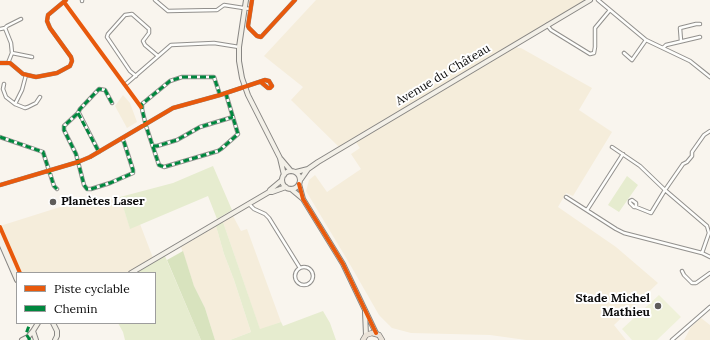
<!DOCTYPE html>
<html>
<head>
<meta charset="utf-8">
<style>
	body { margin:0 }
	#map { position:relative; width:710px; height:340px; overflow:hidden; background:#f9f5ee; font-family:Lora,serif }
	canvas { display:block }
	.legend { position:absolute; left:16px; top:272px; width:140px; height:52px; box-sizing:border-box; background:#fff; border:1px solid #9d9d9d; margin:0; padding:5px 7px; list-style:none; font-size:12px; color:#0a0a0a }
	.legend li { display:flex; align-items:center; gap:8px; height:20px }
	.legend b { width:20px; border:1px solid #9d9d9d }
</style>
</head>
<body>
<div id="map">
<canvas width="710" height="340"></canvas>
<ul class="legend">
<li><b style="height:5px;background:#e8590c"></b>Piste cyclable</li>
<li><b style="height:5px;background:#00873e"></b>Chemin</li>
</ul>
</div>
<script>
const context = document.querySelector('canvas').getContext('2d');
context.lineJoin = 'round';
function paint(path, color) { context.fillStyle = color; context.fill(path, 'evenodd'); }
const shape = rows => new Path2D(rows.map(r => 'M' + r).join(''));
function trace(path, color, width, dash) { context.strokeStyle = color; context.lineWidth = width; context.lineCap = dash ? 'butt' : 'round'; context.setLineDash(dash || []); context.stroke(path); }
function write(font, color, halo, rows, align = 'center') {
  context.font = font + ' Lora,serif'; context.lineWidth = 4; context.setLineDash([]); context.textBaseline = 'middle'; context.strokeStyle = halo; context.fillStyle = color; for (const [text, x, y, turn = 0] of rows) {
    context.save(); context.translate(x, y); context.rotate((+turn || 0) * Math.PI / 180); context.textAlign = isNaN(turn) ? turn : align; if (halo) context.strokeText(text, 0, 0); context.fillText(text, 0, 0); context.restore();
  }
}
paint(shape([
	[316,0,586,0,514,43,518,48,521,48,592,88,579,110,612,132,573,196,566,193,558,207,616,247,658,283,614,325,626,340,526,340,490,335,411,333,392,328,379,315,348,261,306,191,309,180,315,175,327,192,361,169,351,154,360,148,353,138,339,147,291,100,303,87,264,56],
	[123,95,130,103,137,122,127,128,115,106],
	[120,197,130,228,140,224,153,258,128,273,21,273,0,226,76,202,77,207],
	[233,216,241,231,247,229,281,322,260,330,223,222],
	[216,226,224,254,234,280,251,332,230,340,215,340,205,308,194,286,181,247],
	[701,318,710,325,710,340,684,340,691,327]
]), '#f5eddb');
paint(shape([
	[213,166,232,210,217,219,208,196,130,229,120,197,173,183],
	[627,176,638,185,619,212,608,205],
	[223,222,260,329,281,322,283,326,323,311,330,323,336,340,230,340,251,332,234,280,224,254,216,226],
	[165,256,201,340,125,340,123,332,118,323,155,323,155,273,136,273]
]), '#e6eccf');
paint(shape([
	[183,251,194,286,205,308,215,340,201,340,167,260]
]), '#d8e3be');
paint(shape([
	[659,295,681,317,657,340,632,340,622,329]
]), '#eff1d9');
const street = shape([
	[82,0,82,1],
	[155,0,168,11,217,10,224,5,250,9],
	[252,0,248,26,249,28,257,36,261,37,295,0],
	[598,0,646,40,690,61,710,77],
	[547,25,551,30,590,54,594,53,595,47,595,28,610,10],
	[5,28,7,26,21,19],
	[0,29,5,28,11,43,12,53,8,63],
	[681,41,680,28,696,24,700,24],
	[663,48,666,45,700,37],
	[12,53,32,57],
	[624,53,632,60,646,40],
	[0,63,10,63,23,74,36,77,57,73,70,66,72,61,71,57,50,28,47,21,48,15,66,0],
	[136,76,130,71,107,37,108,34,125,15,132,14,149,29,149,33,143,41,145,45,158,56],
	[4,84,3,89,6,97,15,104,22,90,26,75],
	[126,84,171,45,214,43,239,47],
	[220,95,214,77,182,77,170,81,142,104,142,109,146,126,159,165,164,167,218,151,221,149,238,134,226,94],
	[112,103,105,90,99,89,80,109,78,113,64,126,64,130,76,154,84,185,87,189,91,189,110,183,133,173,133,170,124,142,122,138],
	[15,104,25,108,28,107,36,103,40,97],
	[79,113,99,152],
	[0,137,43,152,54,186,57,189],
	[153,146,157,146,177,140,200,127,233,117],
	[612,147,640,166,665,190,707,226,709,233,702,253],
	[0,185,78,162,90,157,173,108,220,95,265,80,269,81,272,86,270,88,268,88,262,83,262,81],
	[566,197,616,229,624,233,702,253,710,257],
	[249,204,254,209,265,214,269,218,300,268],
	[636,207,636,203,632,200,630,201,630,203,634,207,636,207,651,213,665,190,683,164,687,162,692,156,692,152,704,135,710,131],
	[587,210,623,154],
	'295 276a9 9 0 1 1 18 0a9 9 0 1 1-18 0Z',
	[682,271,684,275,692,283,696,283,710,273],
	[672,340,710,307]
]);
const secondary = shape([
	[246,0,239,47,239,61,242,78,248,95,280,158,291,171],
	[280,158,284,175],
	'282 180a9 9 0 1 1 18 0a9 9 0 1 1-18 0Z',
	[296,172,308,169],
	[301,179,308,169,318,162,590,0],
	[299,184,303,199,343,264,376,333],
	[291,189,303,199],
	[269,192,272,192,286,187],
	[0,234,17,273],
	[0,241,17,280],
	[131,273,269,192,270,190,282,180],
	[365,312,366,335],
	[53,323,57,331,57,336,55,340],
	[22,340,28,337,33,331],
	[36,340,33,331,38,323]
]);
const primary = shape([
	[363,340,366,335,372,333,379,335,382,340]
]);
trace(street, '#92908d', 4.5);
trace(secondary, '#888683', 6);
trace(primary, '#7f7d7a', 6);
trace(street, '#fefefc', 2.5);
trace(secondary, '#f3f0e8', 4);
trace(primary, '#eae2d8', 4.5);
trace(shape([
	[220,95,214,77,182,77,170,81,142,104,142,109,146,126,159,165,164,167,218,151,221,149,238,134,226,94],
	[112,103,105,90,99,89,80,109,78,113,64,126,64,130,76,154,84,185,87,189,91,189,110,183,133,173,133,170,124,142,122,138],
	[78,113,99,152],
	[0,137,43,152,54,186,57,189],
	[153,146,157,146,177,140,200,127,233,117],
	[30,340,26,334,30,323]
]), '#00873e', 3, [6, 3]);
trace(shape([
	[252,0,248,26,249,28,257,36,261,37,295,0],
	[64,2,141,107],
	[0,63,10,63,23,74,36,77,57,73,70,66,72,61,71,57,50,28,47,21,48,15,66,0],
	[299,184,303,199,343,264,376,333],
	[0,185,78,162,90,157,173,108,220,95,265,80,269,81,272,86,270,88,268,88,262,83,262,81],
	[0,227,20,273]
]), '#e8590c', 4);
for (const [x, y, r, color] of [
	[53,202,4,"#5e5c5a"],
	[658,306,4,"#5e5c5a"]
]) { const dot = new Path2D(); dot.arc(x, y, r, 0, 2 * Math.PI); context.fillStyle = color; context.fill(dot); trace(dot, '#fff', 1.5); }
write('12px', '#0a0a0a', '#fff', [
	["Avenue du Château",443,75,-31]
]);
write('bold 12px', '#0a0a0a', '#fff', [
	["Planètes Laser",61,202],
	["Stade Michel",650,299,"right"],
	["Mathieu",650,313,"right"]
], 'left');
</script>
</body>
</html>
